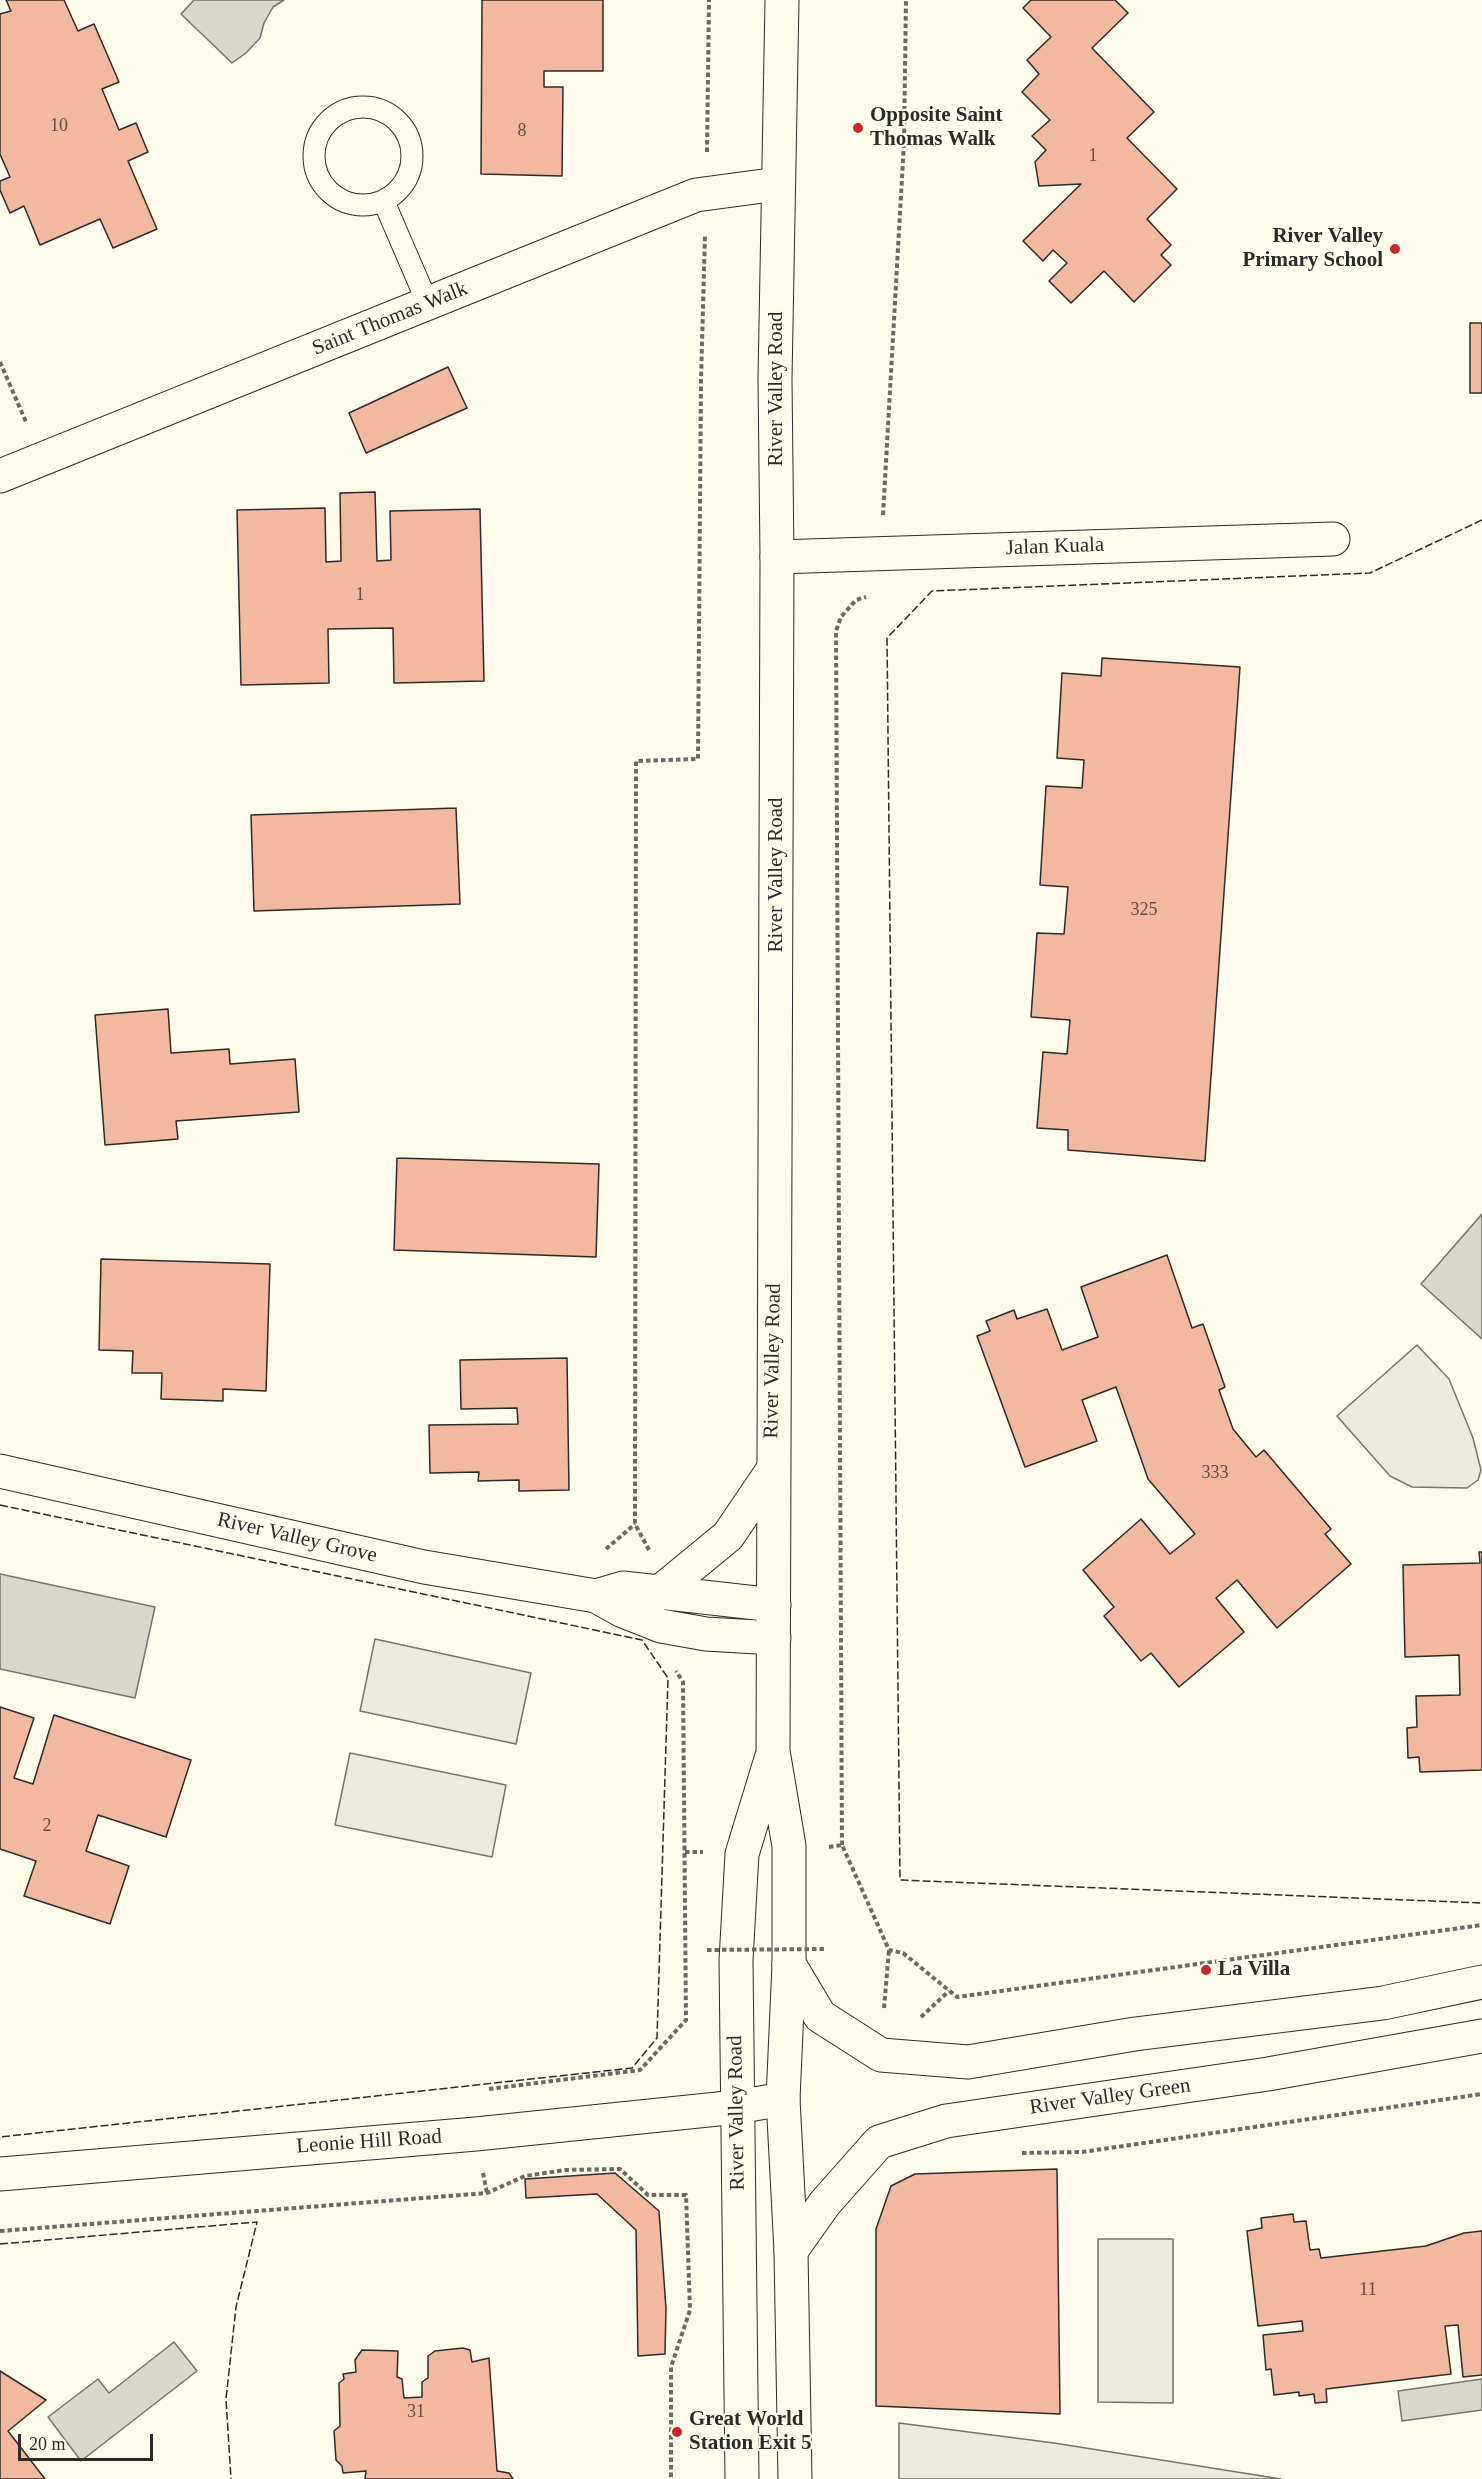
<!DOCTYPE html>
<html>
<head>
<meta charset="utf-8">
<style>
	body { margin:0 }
	#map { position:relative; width:1482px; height:2479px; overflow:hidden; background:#fdfbea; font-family:Georgia,serif }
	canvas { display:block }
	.scale { position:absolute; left:18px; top:2434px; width:135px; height:27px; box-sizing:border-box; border:3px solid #2b2b2b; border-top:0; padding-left:8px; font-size:18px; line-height:21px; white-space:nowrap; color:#2b2b2b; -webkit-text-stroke:4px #fdfbea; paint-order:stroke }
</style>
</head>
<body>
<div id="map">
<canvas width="1482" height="2479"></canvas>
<div class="scale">20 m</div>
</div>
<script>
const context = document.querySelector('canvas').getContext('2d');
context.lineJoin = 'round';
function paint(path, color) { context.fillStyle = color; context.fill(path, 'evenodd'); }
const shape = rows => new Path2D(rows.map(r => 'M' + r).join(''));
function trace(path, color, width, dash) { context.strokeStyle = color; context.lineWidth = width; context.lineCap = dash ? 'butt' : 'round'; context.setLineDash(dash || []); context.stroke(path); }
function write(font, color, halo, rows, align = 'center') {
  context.font = font + ' Georgia,serif'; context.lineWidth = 4.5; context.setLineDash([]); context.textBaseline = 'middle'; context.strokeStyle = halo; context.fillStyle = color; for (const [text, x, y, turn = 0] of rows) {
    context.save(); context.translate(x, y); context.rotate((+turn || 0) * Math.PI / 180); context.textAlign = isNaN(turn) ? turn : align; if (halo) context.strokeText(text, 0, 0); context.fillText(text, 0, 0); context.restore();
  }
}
const green = shape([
	[1417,1345,1449,1379,1473,1438,1481,1470,1478,1480,1467,1488,1412,1487,1390,1476,1337,1416,1417,1345],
	[375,1639,531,1673,516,1744,360,1711,375,1639],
	[350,1753,506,1785,492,1857,335,1825,350,1753],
	[1098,2239,1173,2239,1173,2403,1098,2402,1098,2239],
	[899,2423,1054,2443,1281,2479,899,2479,899,2423]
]);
paint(green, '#ecebdb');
trace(green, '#74746e', 1.5);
const water = shape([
	[194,0,284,0,273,7,264,23,260,38,246,53,232,63,181,14,194,0],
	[1482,1214,1482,1339,1421,1284,1482,1214],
	[0,1574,155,1607,135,1698,0,1669,0,1574],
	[174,2342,197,2371,81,2461,48,2417,98,2379,109,2393,174,2342],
	[1482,2379,1482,2410,1402,2421,1398,2391,1482,2379]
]);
paint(water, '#d8d7c9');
trace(water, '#74746e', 1.5);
const building = shape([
	[6,0,64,0,78,31,94,24,119,82,102,89,119,130,136,123,148,152,128,161,157,229,113,248,100,219,40,245,24,206,10,213,0,190,0,181,10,177,0,154,0,14,11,11,6,0],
	[482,0,603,0,603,71,544,71,544,87,563,87,562,176,481,174,482,0],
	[1031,0,1115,0,1128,13,1092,48,1154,112,1127,138,1177,189,1147,219,1171,245,1161,255,1171,265,1134,302,1104,271,1071,303,1049,281,1067,263,1053,250,1043,261,1023,241,1081,184,1039,186,1035,162,1046,150,1032,136,1050,120,1022,92,1039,74,1027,60,1051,37,1023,8,1031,0],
	[1470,323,1482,323,1482,393,1470,393,1470,323],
	[448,367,467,408,366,453,349,413,448,367],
	[375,492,377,561,391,560,390,511,480,509,484,681,394,683,393,628,328,629,329,683,241,685,237,510,325,508,326,562,341,561,340,493,375,492],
	[1102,658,1240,667,1205,1161,1068,1150,1068,1130,1037,1128,1043,1052,1067,1054,1070,1020,1031,1017,1037,933,1064,934,1068,887,1040,885,1046,786,1082,788,1084,760,1057,758,1062,673,1101,676,1102,658],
	[456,808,460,904,254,911,251,815,456,808],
	[168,1009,171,1053,229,1049,230,1064,295,1059,299,1112,176,1121,178,1139,105,1145,95,1015,168,1009],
	[397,1158,599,1164,596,1257,394,1250,397,1158],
	[1167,1255,1192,1328,1203,1324,1225,1387,1219,1390,1233,1429,1256,1457,1264,1450,1331,1529,1325,1534,1351,1564,1277,1628,1237,1580,1216,1598,1244,1632,1179,1687,1151,1653,1141,1661,1104,1616,1114,1607,1083,1570,1141,1519,1170,1554,1195,1534,1148,1479,1116,1387,1082,1400,1097,1441,1025,1467,977,1336,990,1331,986,1321,1014,1310,1017,1319,1047,1309,1062,1350,1098,1337,1081,1287,1167,1255],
	[101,1259,270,1264,266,1391,223,1389,223,1401,161,1399,162,1373,132,1373,133,1351,99,1350,101,1259],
	[567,1358,569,1490,519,1491,519,1480,478,1481,479,1472,430,1473,429,1425,518,1424,517,1408,461,1409,460,1360,567,1358],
	[1479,1552,1482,1552,1482,1770,1420,1772,1419,1757,1408,1758,1407,1728,1417,1727,1416,1696,1460,1695,1459,1655,1405,1657,1403,1565,1480,1563,1479,1552],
	[0,1707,34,1718,14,1778,33,1784,54,1715,191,1760,166,1837,98,1815,86,1851,129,1866,110,1924,24,1896,36,1861,0,1849,0,1707],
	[1057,2169,1060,2414,876,2406,876,2229,891,2186,915,2174,1057,2169],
	[615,2173,659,2211,666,2308,665,2354,638,2356,636,2230,597,2194,526,2198,525,2179,615,2173],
	[1293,2214,1294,2222,1306,2221,1310,2250,1319,2249,1321,2258,1426,2246,1464,2233,1482,2231,1482,2375,1463,2377,1458,2325,1445,2326,1451,2374,1326,2389,1327,2402,1315,2403,1314,2394,1299,2396,1299,2392,1274,2395,1271,2369,1266,2370,1263,2335,1303,2331,1302,2321,1258,2326,1247,2231,1262,2228,1261,2218,1293,2214],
	[463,2348,470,2350,472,2362,489,2358,497,2471,509,2473,513,2479,365,2479,366,2471,343,2473,342,2466,336,2460,334,2431,340,2426,339,2383,344,2379,343,2374,356,2372,355,2360,362,2350,398,2351,397,2377,402,2379,404,2398,422,2397,422,2382,428,2378,428,2356,435,2351,463,2348],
	[0,2371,46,2400,8,2431,45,2479,0,2479,0,2371]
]);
paint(building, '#f2b8a0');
trace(building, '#2b2b2b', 1.5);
const service = shape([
	'314 156a49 49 0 1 1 98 0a49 49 0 1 1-98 0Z',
	[384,202,428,304]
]);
const minor = shape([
	[0,476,696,195,778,184],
	[777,557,1333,539],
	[0,1471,424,1567,596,1596,623,1611,661,1626,706,1634,774,1638],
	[661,1591,728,1536,772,1471],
	[596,1596,623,1588,774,1605],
	[789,1964,820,2016,881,2055,968,2062,1135,2034,1383,2003,1482,1982],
	[0,2174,476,2134,737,2107,783,2099],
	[791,2251,825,2203,879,2142,946,2121,1268,2074,1482,2036]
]);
const primary = shape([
	[782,0,775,379,777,557,773,1751,789,1846,789,1964,783,2099,791,2251,795,2479],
	[742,2479,736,1960,742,1854,771,1759]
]);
trace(service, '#2b2b2b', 23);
trace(minor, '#2b2b2b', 35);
trace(primary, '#2b2b2b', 35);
trace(shape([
	[707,152,709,0],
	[0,362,26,422],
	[883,515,904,142,906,0],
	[606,1549,635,1524],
	[649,1550,635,1524,636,761,698,759,701,380,705,235],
	[842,1845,836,631,841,617,856,600,866,597],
	[829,1847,842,1845,889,1950,903,1953,957,1997,1482,1925],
	[685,1852,703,1852],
	[884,2008,889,1950],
	[921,2017,949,1991],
	[489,2089,640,2070,686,2020,683,1682,676,1671],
	[1022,2153,1082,2152,1482,2094],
	[483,2173,487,2193],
	[0,2231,487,2193,525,2176,565,2170,620,2169,648,2195,686,2195,690,2310,671,2367,671,2479]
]), '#6a6964', 4, [4.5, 3]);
trace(service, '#fdfbea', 21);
trace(minor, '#fdfbea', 33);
trace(primary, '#fdfbea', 33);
trace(shape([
	[707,1950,825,1949]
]), '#6a6964', 4, [4.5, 3]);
trace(shape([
	[1482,520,1370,573,932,591,887,638,900,1880,1482,1903],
	[0,1505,642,1640,668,1678,657,2038,632,2068,0,2137],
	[0,2244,257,2222,236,2307,226,2399,231,2479]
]), '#2b2b2b', 1.5, [8, 3]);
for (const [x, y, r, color] of [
	[858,128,6,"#c62828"],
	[1395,249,6,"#c62828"],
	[1206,1970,6,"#c62828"],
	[677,2432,6,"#c62828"]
]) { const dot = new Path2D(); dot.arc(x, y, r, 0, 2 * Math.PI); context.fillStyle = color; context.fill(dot); trace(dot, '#fdfbea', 2); }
write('18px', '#5d4e48', null, [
	["10",59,126],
	["8",522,131],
	["1",1093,156],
	["1",360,595],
	["325",1144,910],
	["333",1215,1473],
	["2",47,1826],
	["11",1368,2290],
	["31",416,2412]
]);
write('bold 21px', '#2b2b2b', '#fdfbea', [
	["Opposite Saint",870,116],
	["Thomas Walk",870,140],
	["River Valley",1383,237,"right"],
	["Primary School",1383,261,"right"],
	["La Villa",1218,1970],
	["Great World",689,2420],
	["Station Exit 5",689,2444]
], 'left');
write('21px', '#2b2b2b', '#fdfbea', [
	["Saint Thomas Walk",390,319,-22],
	["River Valley Road",776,389,-90],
	["Jalan Kuala",1055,547,-2],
	["River Valley Road",776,875,-90],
	["River Valley Road",773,1361,-89],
	["River Valley Grove",297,1538,13],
	["River Valley Green",1110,2097,-8],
	["River Valley Road",737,2113,-91],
	["Leonie Hill Road",369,2142,-4]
]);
</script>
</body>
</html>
